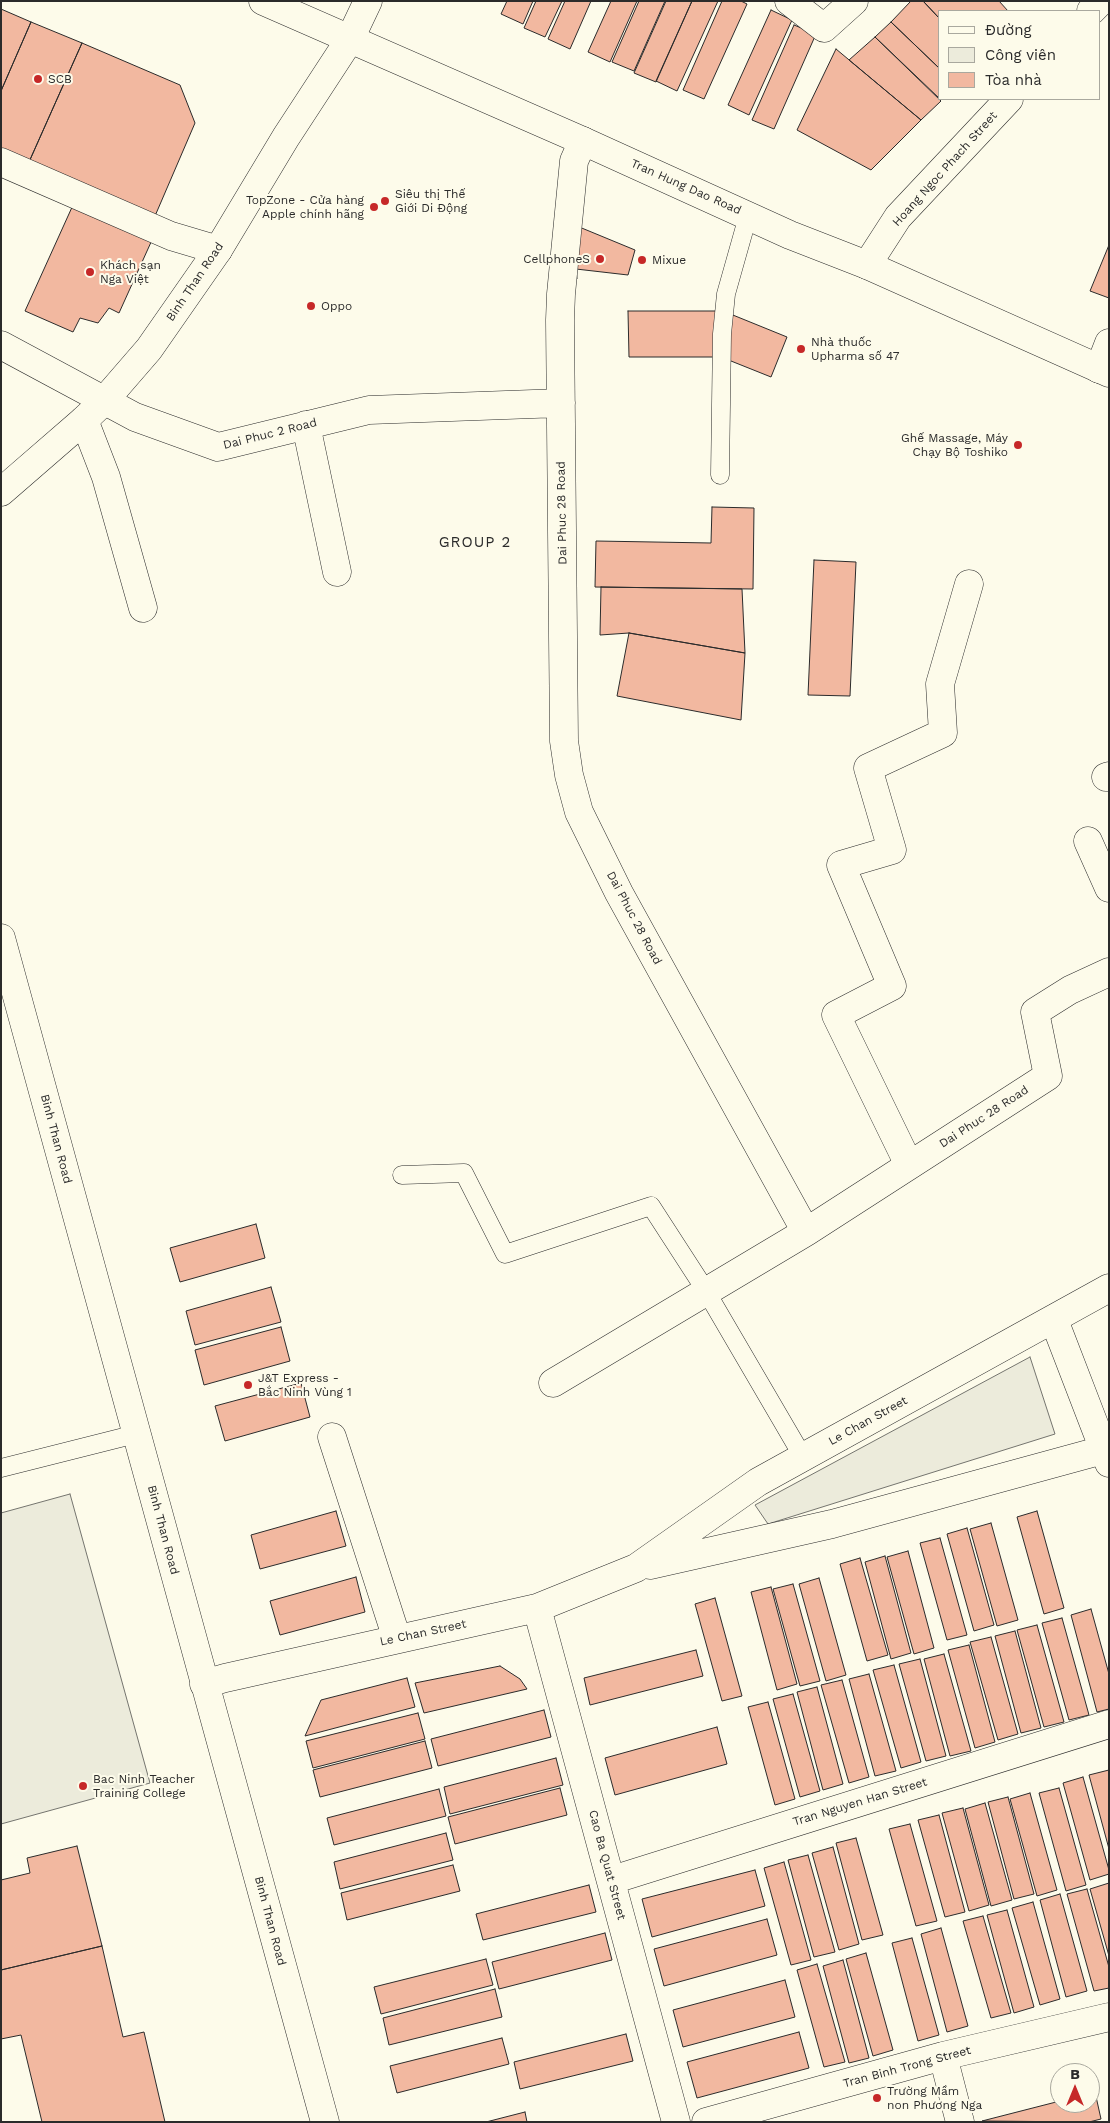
<!DOCTYPE html>
<html>
<head>
<meta charset="utf-8">
<style>
	body { margin:0 }
	#map { position:relative; width:1110px; height:2123px; overflow:hidden; background:#fdfbea; font-family:"Work Sans",sans-serif }
	canvas { display:block }
	.frame { position:absolute; inset:0; border:2px solid #2b2b2b; pointer-events:none }
	.legend { position:absolute; left:938px; top:10px; width:162px; height:90px; box-sizing:border-box; background:#fdfbea; border:1px solid #a9a89e; margin:0; padding:6px 9px; list-style:none; font-size:15px; color:#2b2b2b }
	.legend li { display:flex; align-items:center; gap:10px; height:25px }
	.legend b { width:25px; border:1px solid #a9a89e }
	.north { position:absolute; left:1050px; top:2063px; width:50px; height:50px; box-sizing:border-box; background:#fdfbea; border:1px solid #a9a89e; border-radius:50%; rotate:0deg; font-size:14px; font-weight:700; line-height:20px; text-align:center; color:#2b2b2b }
	.north::after { content:''; display:block; margin:auto; width:18px; height:22px; background:#c62828; clip-path:polygon(50% 0,100% 100%,50% 72%,0 100%) }
</style>
</head>
<body>
<div id="map">
<canvas width="1110" height="2123"></canvas>
<div class="frame"></div>
<ul class="legend">
<li><b style="height:6px;background:#fdfbea"></b>Đường</li>
<li><b style="height:14px;background:#ecebdb"></b>Công viên</li>
<li><b style="height:14px;background:#f2b8a0"></b>Tòa nhà</li>
</ul>
<div class="north">B</div>
</div>
<script>
const context = document.querySelector('canvas').getContext('2d');
context.lineJoin = 'round';
function paint(path, color) { context.fillStyle = color; context.fill(path, 'evenodd'); }
const shape = rows => new Path2D(rows.map(r => 'M' + r).join(''));
function trace(path, color, width, dash) { context.strokeStyle = color; context.lineWidth = width; context.lineCap = dash ? 'butt' : 'round'; context.setLineDash(dash || []); context.stroke(path); }
function write(font, color, halo, rows, align = 'center') {
  context.font = font + ' "Work Sans",sans-serif'; context.lineWidth = 4; context.setLineDash([]); context.textBaseline = 'middle'; context.strokeStyle = halo; context.fillStyle = color; for (const [text, x, y, turn = 0] of rows) {
    context.save(); context.translate(x, y); context.rotate((+turn || 0) * Math.PI / 180); context.textAlign = isNaN(turn) ? turn : align; if (halo) context.strokeText(text, 0, 0); context.fillText(text, 0, 0); context.restore();
  }
}
const green = shape([
	[1030,1357,1055,1434,768,1524,755,1505,1030,1357],
	[70,1494,150,1783,1,1824,1,1513,70,1494]
]);
paint(green, '#ecebdb');
trace(green, '#74746e', 1);
const building = shape([
	[507,1,533,1,523,24,501,14,507,1],
	[536,1,562,1,545,37,524,28,536,1],
	[565,1,591,1,570,49,548,39,565,1],
	[611,1,637,1,610,62,588,52,611,1],
	[639,1,665,1,634,71,612,62,639,1],
	[666,1,692,1,656,82,634,73,666,1],
	[692,1,718,1,677,91,656,81,692,1],
	[722,1,741,1,747,4,704,99,683,90,722,1],
	[911,1,923,1,939,18,939,68,891,22,911,1],
	[923,1,999,1,1008,11,939,11,939,18,923,1],
	[1,9,31,22,1,91,1,9],
	[771,10,792,20,749,115,728,105,771,10],
	[31,22,82,43,29,162,1,150,1,91,31,22],
	[891,22,939,68,939,98,875,37,891,22],
	[794,25,816,34,774,129,752,120,794,25],
	[875,37,941,101,921,120,849,60,875,37],
	[82,43,180,85,195,123,155,216,29,162,82,43],
	[836,49,921,120,871,170,797,130,836,49],
	[73,205,152,240,119,313,109,308,98,323,80,318,73,332,25,311,73,205],
	[572,224,635,250,628,275,576,269,577,279,565,279,572,224],
	[1109,245,1109,298,1090,291,1109,245],
	[628,311,723,311,787,337,771,377,721,357,629,357,628,311],
	[712,507,754,508,753,589,595,587,596,541,711,543,712,507],
	[814,560,856,562,850,696,808,695,814,560],
	[601,587,742,589,745,653,629,633,600,635,601,587],
	[629,633,745,653,741,720,617,696,629,633],
	[256,1224,265,1258,180,1282,170,1248,256,1224],
	[271,1287,281,1322,195,1345,186,1311,271,1287],
	[281,1327,290,1361,204,1385,195,1350,281,1327],
	[301,1383,310,1417,225,1441,215,1406,301,1383],
	[336,1511,346,1546,260,1569,251,1535,336,1511],
	[1037,1511,1064,1608,1044,1614,1017,1517,1037,1511],
	[991,1523,1018,1620,997,1626,970,1529,991,1523],
	[967,1528,994,1625,974,1631,947,1534,967,1528],
	[940,1538,967,1635,947,1640,920,1543,940,1538],
	[908,1551,934,1648,914,1654,887,1557,908,1551],
	[885,1556,911,1653,891,1659,865,1562,885,1556],
	[860,1558,888,1655,867,1661,840,1564,860,1558],
	[356,1577,365,1612,280,1635,270,1601,356,1577],
	[819,1578,846,1675,826,1681,799,1584,819,1578],
	[793,1584,820,1681,800,1686,773,1589,793,1584],
	[771,1587,797,1684,777,1690,751,1592,771,1587],
	[715,1598,742,1696,722,1701,695,1604,715,1598],
	[1091,1609,1109,1674,1109,1709,1097,1712,1071,1615,1091,1609],
	[1062,1618,1089,1715,1069,1720,1042,1623,1062,1618],
	[1037,1625,1064,1722,1044,1727,1017,1630,1037,1625],
	[1015,1631,1041,1728,1021,1733,995,1636,1015,1631],
	[991,1637,1018,1734,998,1740,970,1642,991,1637],
	[969,1645,995,1742,975,1748,948,1650,969,1645],
	[696,1650,703,1676,590,1705,584,1678,696,1650],
	[944,1654,971,1751,950,1756,924,1659,944,1654],
	[920,1659,946,1756,926,1761,899,1664,920,1659],
	[894,1665,921,1762,901,1768,873,1670,894,1665],
	[500,1666,520,1679,527,1689,424,1713,415,1683,500,1666],
	[869,1674,896,1771,875,1776,849,1679,869,1674],
	[407,1678,415,1707,305,1736,321,1700,407,1678],
	[842,1680,869,1777,849,1783,821,1685,842,1680],
	[817,1687,843,1784,823,1790,797,1692,817,1687],
	[793,1694,820,1791,800,1797,773,1699,793,1694],
	[768,1702,795,1799,775,1805,748,1707,768,1702],
	[544,1710,551,1737,438,1766,431,1739,544,1710],
	[418,1713,425,1739,313,1768,306,1741,418,1713],
	[717,1727,727,1764,615,1795,605,1758,717,1727],
	[425,1741,432,1768,320,1797,313,1770,425,1741],
	[556,1758,563,1785,450,1814,444,1787,556,1758],
	[1109,1770,1109,1849,1089,1775,1109,1770],
	[1083,1777,1109,1870,1109,1874,1090,1880,1063,1783,1083,1777],
	[560,1788,567,1815,455,1844,448,1817,560,1788],
	[1059,1788,1086,1885,1066,1891,1039,1793,1059,1788],
	[439,1789,446,1816,334,1845,327,1818,439,1789],
	[1030,1793,1057,1890,1037,1896,1010,1799,1030,1793],
	[1008,1797,1034,1894,1014,1899,988,1802,1008,1797],
	[985,1803,1012,1900,991,1906,965,1809,985,1803],
	[963,1808,989,1905,969,1911,942,1813,963,1808],
	[939,1815,965,1912,945,1917,918,1820,939,1815],
	[910,1824,937,1921,916,1926,889,1829,910,1824],
	[446,1833,453,1860,340,1889,334,1862,446,1833],
	[856,1838,883,1935,862,1940,836,1843,856,1838],
	[77,1846,102,1946,1,1970,1,1880,30,1873,27,1858,77,1846],
	[833,1847,859,1944,839,1950,812,1853,833,1847],
	[808,1855,835,1952,814,1957,788,1860,808,1855],
	[784,1862,811,1960,791,1965,764,1868,784,1862],
	[453,1865,460,1891,347,1920,341,1893,453,1865],
	[755,1870,765,1906,652,1937,642,1899,755,1870],
	[1109,1883,1109,1956,1090,1889,1109,1883],
	[589,1885,596,1912,483,1940,476,1914,589,1885],
	[1087,1889,1109,1967,1109,1988,1094,1991,1067,1894,1087,1889],
	[1060,1894,1087,1991,1066,1997,1040,1900,1060,1894],
	[1033,1902,1060,1999,1040,2005,1012,1908,1033,1902],
	[1007,1910,1034,2007,1014,2013,987,1915,1007,1910],
	[983,1916,1011,2013,991,2018,963,1921,983,1916],
	[767,1919,777,1955,664,1986,654,1949,767,1919],
	[941,1928,968,2026,947,2032,921,1934,941,1928],
	[605,1933,612,1960,499,1989,492,1962,605,1933],
	[912,1938,939,2035,918,2041,892,1943,912,1938],
	[102,1946,123,2037,144,2032,165,2122,42,2122,21,2035,1,2039,1,1970,102,1946],
	[866,1953,893,2050,873,2056,846,1959,866,1953],
	[486,1959,493,1985,381,2014,374,1987,486,1959],
	[843,1960,869,2058,849,2063,823,1966,843,1960],
	[817,1964,845,2062,824,2067,797,1970,817,1964],
	[785,1980,795,2017,683,2047,673,2010,785,1980],
	[495,1989,502,2017,389,2045,383,2018,495,1989],
	[799,2032,809,2068,697,2098,687,2062,799,2032],
	[626,2034,633,2061,520,2089,514,2062,626,2034],
	[502,2038,509,2064,397,2093,390,2066,502,2038],
	[1095,2092,1101,2119,1089,2122,982,2121,1060,2101,1060,2103,1090,2103,1090,2093,1095,2092],
	[525,2112,527,2122,486,2122,525,2112]
]);
paint(building, '#f2b8a0');
trace(building, '#2b2b2b', 1);
const service = shape([
	[720,475,722,334,726,294,748,216],
	[402,1175,464,1173,505,1254,651,1206,706,1291,803,1457],
	[1,1468,136,1434]
]);
const minor = shape([
	[789,1,824,28,854,1],
	[1091,11,1101,1],
	[583,141,574,161,561,294,560,320,564,741,569,775,579,812,619,893,806,1232,1048,1076,1035,1012,1070,990,1109,972],
	[1,162,171,236,218,250],
	[867,265,898,217,1009,99],
	[1,345,135,417,218,447,369,410,561,403],
	[1099,369,1109,343],
	[84,420,106,477,143,608],
	[306,425,337,572],
	[1106,777,1109,776],
	[1088,841,1109,888],
	[909,1165,836,1015,892,986,841,865,892,850,868,768,943,733,940,684,969,584],
	[1054,1320,1109,1463],
	[553,1383,806,1232],
	[332,1437,397,1639],
	[650,1565,832,1524,1103,1450],
	[537,1608,676,2122],
	[204,1684,225,1678,537,1608,636,1568,758,1482,1109,1288],
	[612,1880,1109,1724],
	[943,2056,960,2122],
	[706,2122,943,2056,1109,2017]
]);
const tertiary = shape([
	[1,492,84,420,104,401,149,349,218,250,286,137,350,39,368,1],
	[1,938,325,2122]
]);
const primary = shape([
	[263,1,583,141,790,235,867,265,1109,373]
]);
trace(service, '#2b2b2b', 19);
trace(minor, '#2b2b2b', 29);
trace(tertiary, '#2b2b2b', 29);
trace(primary, '#2b2b2b', 29);
trace(service, '#fdfbea', 18);
trace(minor, '#fdfbea', 28);
trace(tertiary, '#fdfbea', 28);
trace(primary, '#fdfbea', 28);
for (const [x, y, r, color] of [
	[38,79,5,"#c62828"],
	[385,201,5,"#c62828"],
	[374,207,5,"#c62828"],
	[600,259,5,"#c62828"],
	[642,260,5,"#c62828"],
	[90,272,5,"#c62828"],
	[311,306,5,"#c62828"],
	[801,349,5,"#c62828"],
	[1018,445,5,"#c62828"],
	[248,1385,5,"#c62828"],
	[83,1786,5,"#c62828"],
	[877,2098,5,"#c62828"]
]) { const dot = new Path2D(); dot.arc(x, y, r, 0, 2 * Math.PI); context.fillStyle = color; context.fill(dot); trace(dot, '#fdfbea', 2); }
write('12px', '#2b2b2b', '#fdfbea', [
	["SCB",48,79],
	["Siêu thị Thế",395,194],
	["Giới Di Động",395,208],
	["TopZone - Cửa hàng",364,200,"right"],
	["Apple chính hãng",364,214,"right"],
	["CellphoneS",590,259,"right"],
	["Mixue",652,260],
	["Khách sạn",100,265],
	["Nga Việt",100,279],
	["Oppo",321,306],
	["Nhà thuốc",811,342],
	["Upharma số 47",811,356],
	["Ghế Massage, Máy",1008,438,"right"],
	["Chạy Bộ Toshiko",1008,452,"right"],
	["J&T Express -",258,1378],
	["Bắc Ninh Vùng 1",258,1392],
	["Bac Ninh Teacher",93,1779],
	["Training College",93,1793],
	["Trường Mầm",887,2091],
	["non Phương Nga",887,2105]
], 'left');
write('12px', '#2b2b2b', '#fdfbea', [
	["Hoang Ngoc Phach Street",945,169,-48],
	["Tran Hung Dao Road",686,187,24],
	["Binh Than Road",195,282,-56],
	["Dai Phuc 2 Road",270,434,-14],
	["Dai Phuc 28 Road",562,513,-91],
	["Dai Phuc 28 Road",634,918,62],
	["Dai Phuc 28 Road",984,1117,-33],
	["Binh Than Road",56,1139,75],
	["Le Chan Street",868,1421,-29],
	["Binh Than Road",163,1530,75],
	["Le Chan Street",423,1633,-12],
	["Tran Nguyen Han Street",860,1802,-17],
	["Cao Ba Quat Street",607,1865,75],
	["Binh Than Road",270,1921,75],
	["Tran Binh Trong Street",907,2067,-15]
]);
context.letterSpacing = '1px';
write('15px', '#2b2b2b', '#fdfbea', [
	["GROUP 2",475,543]
]);
context.letterSpacing = '0px';
</script>
</body>
</html>
